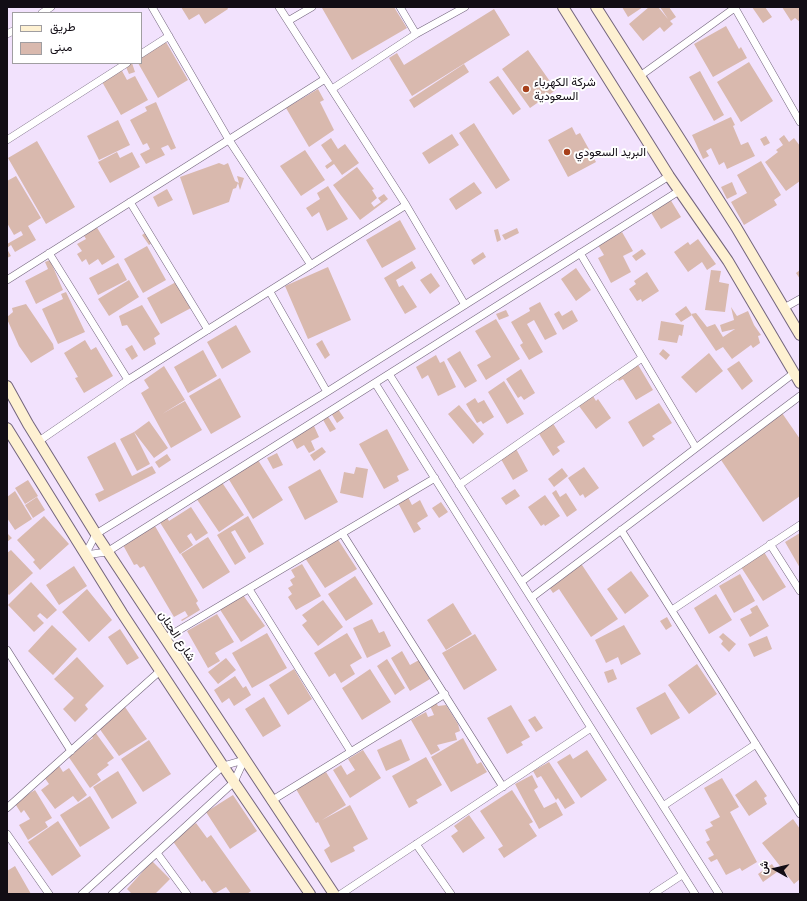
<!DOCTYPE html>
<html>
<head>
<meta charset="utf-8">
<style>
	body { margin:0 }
	#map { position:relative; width:807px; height:901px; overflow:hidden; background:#f2e2fd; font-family:Lato,Vazirmatn,sans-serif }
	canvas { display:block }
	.frame { position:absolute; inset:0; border:8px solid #120d15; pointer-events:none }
	.legend { position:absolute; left:12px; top:12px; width:130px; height:52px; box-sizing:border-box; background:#fff; border:1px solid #a09ea1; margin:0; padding:5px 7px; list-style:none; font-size:12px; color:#120d15 }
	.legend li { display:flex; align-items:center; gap:8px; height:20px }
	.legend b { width:20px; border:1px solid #a09ea1 }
	.north { position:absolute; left:755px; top:849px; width:40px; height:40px; -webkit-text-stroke:3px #fff; paint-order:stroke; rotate:278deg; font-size:11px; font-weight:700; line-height:16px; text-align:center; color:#120d15 }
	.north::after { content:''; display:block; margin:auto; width:14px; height:18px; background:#120d15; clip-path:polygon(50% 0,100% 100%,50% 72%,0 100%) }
</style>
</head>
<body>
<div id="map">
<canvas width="807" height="901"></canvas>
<div class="frame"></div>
<ul class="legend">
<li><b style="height:5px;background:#fef1d2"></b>طريق</li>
<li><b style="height:11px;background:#d9b9ae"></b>مبنى</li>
</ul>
<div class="north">ش</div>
</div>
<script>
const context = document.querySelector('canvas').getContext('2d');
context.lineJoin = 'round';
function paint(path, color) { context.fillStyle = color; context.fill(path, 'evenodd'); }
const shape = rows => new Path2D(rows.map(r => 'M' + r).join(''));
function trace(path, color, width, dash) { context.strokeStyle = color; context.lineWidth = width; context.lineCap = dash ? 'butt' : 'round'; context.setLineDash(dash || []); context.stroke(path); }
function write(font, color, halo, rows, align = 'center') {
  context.font = font + ' Lato,Vazirmatn,sans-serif'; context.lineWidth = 4; context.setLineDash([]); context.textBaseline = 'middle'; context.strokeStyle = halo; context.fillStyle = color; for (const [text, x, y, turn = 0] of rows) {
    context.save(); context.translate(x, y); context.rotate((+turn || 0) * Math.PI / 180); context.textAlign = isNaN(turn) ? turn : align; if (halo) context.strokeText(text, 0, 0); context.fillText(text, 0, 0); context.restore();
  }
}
paint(shape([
	[181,7,227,7,228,9,205,24,199,14,189,20],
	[324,7,394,7,407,28,352,60,322,8],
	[622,7,643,7,628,17],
	[649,7,658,7,668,19,660,7,669,7,676,17,670,21,673,24,664,32,660,27,643,41,629,24],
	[752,7,765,7,772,17,763,23],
	[782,7,800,7,800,22,795,18,791,21],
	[494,9,510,35,412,96,389,58,397,53,404,65],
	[726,26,739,49,741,47,747,58,713,77,694,44],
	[166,42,188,80,158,98,138,63,141,63,141,56],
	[528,50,556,90,530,108,502,69],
	[749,62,773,101,741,122,717,82],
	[132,63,135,72,129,74,125,65],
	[464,64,469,72,414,108,409,100],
	[121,69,127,80,135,76,148,100,121,115,101,80],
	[700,71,724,115,714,121,689,77],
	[498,76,521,109,513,115,489,82],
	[318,89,324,100,320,102,334,130,309,147,286,108],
	[156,102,176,148,171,150,168,145,161,148,165,155,146,164,140,154,150,149,147,143,143,145,130,120,147,111,145,107],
	[731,117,735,125,733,126,741,145,748,142,755,156,727,169,724,162,719,165,711,148,706,151,709,156,703,159,692,135],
	[118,120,130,145,99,160,87,136],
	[474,123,510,180,496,189,459,133],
	[572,127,576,135,580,133,596,162,568,177,548,140],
	[452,134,459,145,429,164,422,153],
	[784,135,789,142,794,138,800,146,800,181,786,191,765,162,778,152,776,150,783,145,779,139],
	[766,136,770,143,764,146,760,139],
	[331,138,338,149,345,144,359,163,342,175,334,164,327,169,325,166,332,161,321,145],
	[37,141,75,207,46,224,8,158],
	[305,150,325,180,301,196,280,166],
	[117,152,120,158,132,152,140,167,110,183,98,162],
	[761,161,781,195,774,200,777,205,744,225,731,202,747,193,737,175],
	[219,163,224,165,228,163,235,181,239,183,237,176,244,178,240,190,238,183,236,188,233,189,229,202,193,215,180,177],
	[357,167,374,189,372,190,377,198,371,203,374,207,381,202,378,198,384,194,388,199,360,220,333,185],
	[16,176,41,218,28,226,36,240,15,252,11,245,7,248,7,244,23,235,21,231,14,235,7,223,7,181],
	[474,182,482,193,456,210,449,199],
	[732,182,737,194,727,199,721,187],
	[328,186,348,219,327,231,319,212,312,217,306,208,320,199,317,193],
	[167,189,173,200,158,207,153,197],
	[670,199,681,217,661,229,650,211],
	[400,220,416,249,382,268,366,240],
	[96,226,115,257,102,265,98,259,89,265,86,259,82,262,77,254,82,251,77,244,86,239,83,234],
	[517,228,519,233,505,240,502,235],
	[498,229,501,240,497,242,494,230],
	[147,232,153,242,149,245,142,235],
	[622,232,633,251,623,256,631,272,611,283,598,258,604,255,598,245],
	[698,239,716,264,707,270,702,262,688,272,674,252,688,242,690,245],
	[147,246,166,280,143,293,124,259],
	[7,249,11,256,7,258],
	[642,249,646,254,636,261,632,256],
	[483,252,486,257,474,265,471,260],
	[50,260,63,290,36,304,25,281,48,269,45,262],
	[412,261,416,268,396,280,399,287,403,285,417,307,405,314,384,278],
	[118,263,127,280,98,295,89,278],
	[328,267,351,320,308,339,285,286],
	[576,268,591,290,576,301,561,279],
	[711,270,721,271,719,282,729,284,725,312,705,310],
	[800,270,800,279,796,273],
	[647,272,659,291,642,302,641,299,637,301,629,289,636,284,634,281],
	[431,273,440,286,430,294,420,280],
	[129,280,139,297,109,316,98,299],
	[176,282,191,308,161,324,147,298],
	[66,292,85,332,58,344,42,309,63,299,61,294],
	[540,302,557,334,545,340,534,320,527,324,543,352,529,360,520,345,523,343,511,322,530,311,529,308],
	[26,304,53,344,54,349,31,363,19,346,7,319,7,317,13,312,12,308],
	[142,305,160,334,154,338,156,344,144,351,127,325,122,326,119,316],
	[686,306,692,315,681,322,675,314],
	[731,307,737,316,748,311,754,325,761,335,758,336,760,343,753,348,751,345,732,359,723,347,716,351,691,314,696,313,707,327,715,324,723,337,735,329,722,332,720,325,734,320],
	[506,310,509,316,499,320,496,314],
	[572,310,578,321,563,330,554,314,559,311,562,316],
	[496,319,520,359,486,380,477,365,491,357,475,331],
	[661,321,684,325,682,336,679,335,677,343,658,340],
	[236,325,251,352,222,369,207,342],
	[85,340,91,350,96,347,113,376,84,393,75,378,78,377,64,353],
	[322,340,330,355,325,359,316,344],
	[132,345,138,356,132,360,125,349],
	[663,349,670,355,666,360,659,354],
	[203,350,217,376,188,393,174,367],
	[460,351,477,381,465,388,447,359],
	[709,353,723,371,696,393,681,377],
	[436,355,440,363,444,361,456,387,438,396,428,375,422,379,416,367],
	[739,361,753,381,742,390,727,369],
	[637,363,653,390,636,400,623,379,619,381,616,376],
	[164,366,185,400,162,414,185,401,202,430,171,448,141,393,149,388,144,380],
	[521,369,535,393,524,400,521,396,518,398,506,379],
	[220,378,241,417,211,434,189,396],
	[504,381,524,414,507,424,488,392],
	[593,396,596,401,598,399,611,418,596,429,579,406],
	[475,398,478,403,484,400,494,417,483,424,481,421,477,423,466,404],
	[659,403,672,423,652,436,655,439,643,447,628,422],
	[459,405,484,434,473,444,448,414],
	[338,409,344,418,337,423,331,413],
	[782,413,800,439,800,496,763,522,719,457],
	[327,415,336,429,330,432,322,418],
	[149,421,168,448,154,458,134,432],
	[552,422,565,442,557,447,560,451,553,456,538,432],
	[314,426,319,437,311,441,315,450,309,453,304,445,297,449,291,438],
	[387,429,409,470,397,476,399,481,384,489,359,444],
	[134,432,150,464,137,471,120,439],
	[115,442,132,476,152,466,156,473,99,502,95,494,104,490,87,457],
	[514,445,528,471,513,480,498,454],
	[322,447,326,452,314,461,310,455],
	[277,453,283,465,273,469,267,458],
	[167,454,171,460,159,468,155,462],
	[258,460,283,500,253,519,228,478],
	[356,467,368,469,363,498,340,493,344,472,354,474],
	[584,467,599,488,585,498,583,494,580,496,568,478],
	[562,468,568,476,554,487,548,479],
	[320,469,338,502,305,520,288,487],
	[28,480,38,496,25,504,15,488],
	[221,481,244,515,219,532,196,498],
	[515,489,520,496,506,505,501,498],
	[556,490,560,497,566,493,577,510,567,517,552,493],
	[15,491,32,519,15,530,7,518,7,497],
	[407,495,412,505,420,500,428,516,417,523,421,529,414,533,397,501],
	[545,495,560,516,545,526,544,524,541,526,528,507],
	[37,497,45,510,33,518,25,505],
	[441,502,448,512,439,518,432,508],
	[191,507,208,533,196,541,191,533,187,536,193,545,180,554,159,521,166,516,169,521],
	[44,516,69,544,40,570,33,562,35,560,17,540],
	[248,516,264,544,249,553,235,530,231,532,246,558,235,565,217,535],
	[155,526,198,601,196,603,200,610,182,621,181,620,188,616,185,611,174,617,144,566,140,568,137,564,134,565,123,545],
	[7,533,12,538,7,542],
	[800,533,800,568,785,542],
	[208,537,230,572,203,589,181,554],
	[337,538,357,569,325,588,305,558],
	[11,550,33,573,9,595,7,593,7,553],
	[764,552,786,587,763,601,741,567],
	[580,562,618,619,591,637,559,589,553,593,547,584],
	[302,564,321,596,296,610,288,597,292,594,288,588,293,585,290,580,295,577,291,570],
	[74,566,87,586,59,605,46,585],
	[631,571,649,596,625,614,607,589],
	[740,574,755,601,734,613,719,586],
	[355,576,373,604,346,621,328,594],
	[31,582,57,610,47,619,40,613,37,616,44,623,34,632,8,605],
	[87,589,112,620,89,642,62,612],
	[716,594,732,620,709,634,694,608],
	[243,595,265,626,241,642,219,608],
	[323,600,343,627,318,646,302,625,307,621,302,615],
	[453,603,472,634,446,650,427,620],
	[757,605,769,626,750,637,740,619,752,613,750,609],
	[217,614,234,642,215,653,220,661,208,668,187,631],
	[667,617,672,626,666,630,660,621],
	[372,619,379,633,384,631,391,646,367,658,353,628],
	[52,625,77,649,53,675,28,651],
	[624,625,641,654,621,665,618,657,606,663,595,640],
	[120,629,139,658,127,665,108,637],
	[267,633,287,668,252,688,232,653],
	[347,633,362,658,350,665,355,674,341,683,335,673,329,677,314,653],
	[723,633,736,644,729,652,721,644,723,641,719,637],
	[475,634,497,670,464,690,442,653],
	[767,636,772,649,754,657,748,644],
	[402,651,410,665,419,660,430,679,410,691,391,658],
	[77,657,104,686,85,705,88,709,75,722,63,709,74,698,54,679],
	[226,658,236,670,218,684,208,672],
	[387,659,405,688,395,695,377,666],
	[697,664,717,694,689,714,668,685],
	[294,669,312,699,288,715,269,685],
	[370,669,391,702,362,720,342,688],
	[613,669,617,679,608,683,604,672],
	[235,676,243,688,246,686,251,695,234,706,229,698,222,703,214,690],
	[665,692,680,718,651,735,636,708],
	[264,697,281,726,263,737,245,709],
	[436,702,438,706,446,705,458,724,460,731,455,733,457,740,437,745,440,750,431,755,411,720,426,712,428,717,434,715,430,706],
	[511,705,530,737,521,742,523,745,507,754,487,718],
	[125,707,147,739,119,756,99,728],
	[535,716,543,728,536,732,528,720],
	[95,732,114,758,107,763,109,765,97,774,101,780,90,788,68,756,93,738,91,735],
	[463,738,477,764,481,762,487,772,451,792,431,757],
	[401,739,410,760,386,771,377,750],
	[149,740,171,774,143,792,121,759],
	[363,750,381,778,350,798,333,770,341,765,347,775,355,770,348,759],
	[587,750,607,780,581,798,557,762,570,754,573,759],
	[426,757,442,785,416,800,418,803,409,808,392,776],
	[549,762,575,803,565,809,558,798,556,800,541,776,537,778,533,771],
	[58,764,63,772,69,768,87,795,78,802,73,796,55,809,41,790,49,784,44,777],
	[118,771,137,803,112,819,93,787],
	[326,772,346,805,322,820,350,805,368,839,353,847,355,851,331,863,324,850,330,846,318,822,316,823,296,789],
	[532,775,538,787,534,790,544,808,556,802,563,815,539,829,515,784],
	[722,778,739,807,730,812,757,862,742,871,740,868,726,875,717,859,711,862,708,858,714,855,706,842,710,840,705,830,713,826,710,822,720,817,704,788],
	[756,780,767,796,764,798,767,804,749,816,735,795],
	[35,790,52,818,45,822,48,827,28,840,19,825,30,819,24,810,21,813,14,802],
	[512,790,533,822,529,824,537,836,504,858,498,849,503,846,480,811],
	[233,795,257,831,230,849,206,812],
	[90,796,110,828,80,847,60,815],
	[469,815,485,838,463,853,451,836,458,831,454,826],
	[793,819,800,829,800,879,794,884,762,843],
	[58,821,81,856,52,876,28,842],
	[196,823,207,838,211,835,251,891,247,894,231,894,226,887,214,894,204,880,202,882,172,840],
	[152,861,170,879,155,894,132,894,127,889],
	[772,864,777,872,763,882,758,874],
	[15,866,31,894,7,894,7,871]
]), '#d9b9ae');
const street = shape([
	[152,7,229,140,311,265],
	[279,7,406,205,465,305],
	[400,7,416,34],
	[735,8,800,122],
	[42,13,51,7],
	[288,21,312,7],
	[7,34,13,31],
	[141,54,169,36],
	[640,76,736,7],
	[332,89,416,34,465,7],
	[7,140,127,63],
	[130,202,208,330],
	[49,253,128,380],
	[580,253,696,448],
	[7,280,325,79],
	[270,292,327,392],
	[784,308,800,299],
	[389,374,719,894],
	[375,383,695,894],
	[39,441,128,380,406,205],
	[459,485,642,358],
	[621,530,800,814],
	[342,533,503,787],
	[770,544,800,591],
	[85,555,96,534,327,392,669,176],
	[85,555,107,552,679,191],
	[521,582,794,373],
	[249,589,351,752],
	[531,598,800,396],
	[672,610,800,525],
	[164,639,435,478],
	[7,650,71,751],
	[271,801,445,694],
	[663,806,756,744],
	[7,808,161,670],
	[7,834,49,894],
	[416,844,451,894],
	[157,853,187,894],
	[82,894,223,766,244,760],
	[112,894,234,782,244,760],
	[341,894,591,728],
	[653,894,682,875]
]);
const secondary = shape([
	[563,7,669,176,728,261,800,383],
	[596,7,736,227,800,335],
	[7,386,28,424,96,534,334,894],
	[7,428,122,613,223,766,310,894]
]);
trace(street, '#73657d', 8);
trace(secondary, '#73657d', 12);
trace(street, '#fff', 7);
trace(secondary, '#fef1d2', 10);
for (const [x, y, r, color] of [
	[526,89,4,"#a7401b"],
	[567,152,4,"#a7401b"]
]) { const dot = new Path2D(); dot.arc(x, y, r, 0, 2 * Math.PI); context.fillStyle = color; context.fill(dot); trace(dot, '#fff', 1.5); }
write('12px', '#120d15', '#fff', [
	["شركة الكهرباء",534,82],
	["السعودية",534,96],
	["البريد السعودي",575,152]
], 'left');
write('12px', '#120d15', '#fff', [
	["شارع الحنان",177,636,57]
]);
</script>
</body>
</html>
